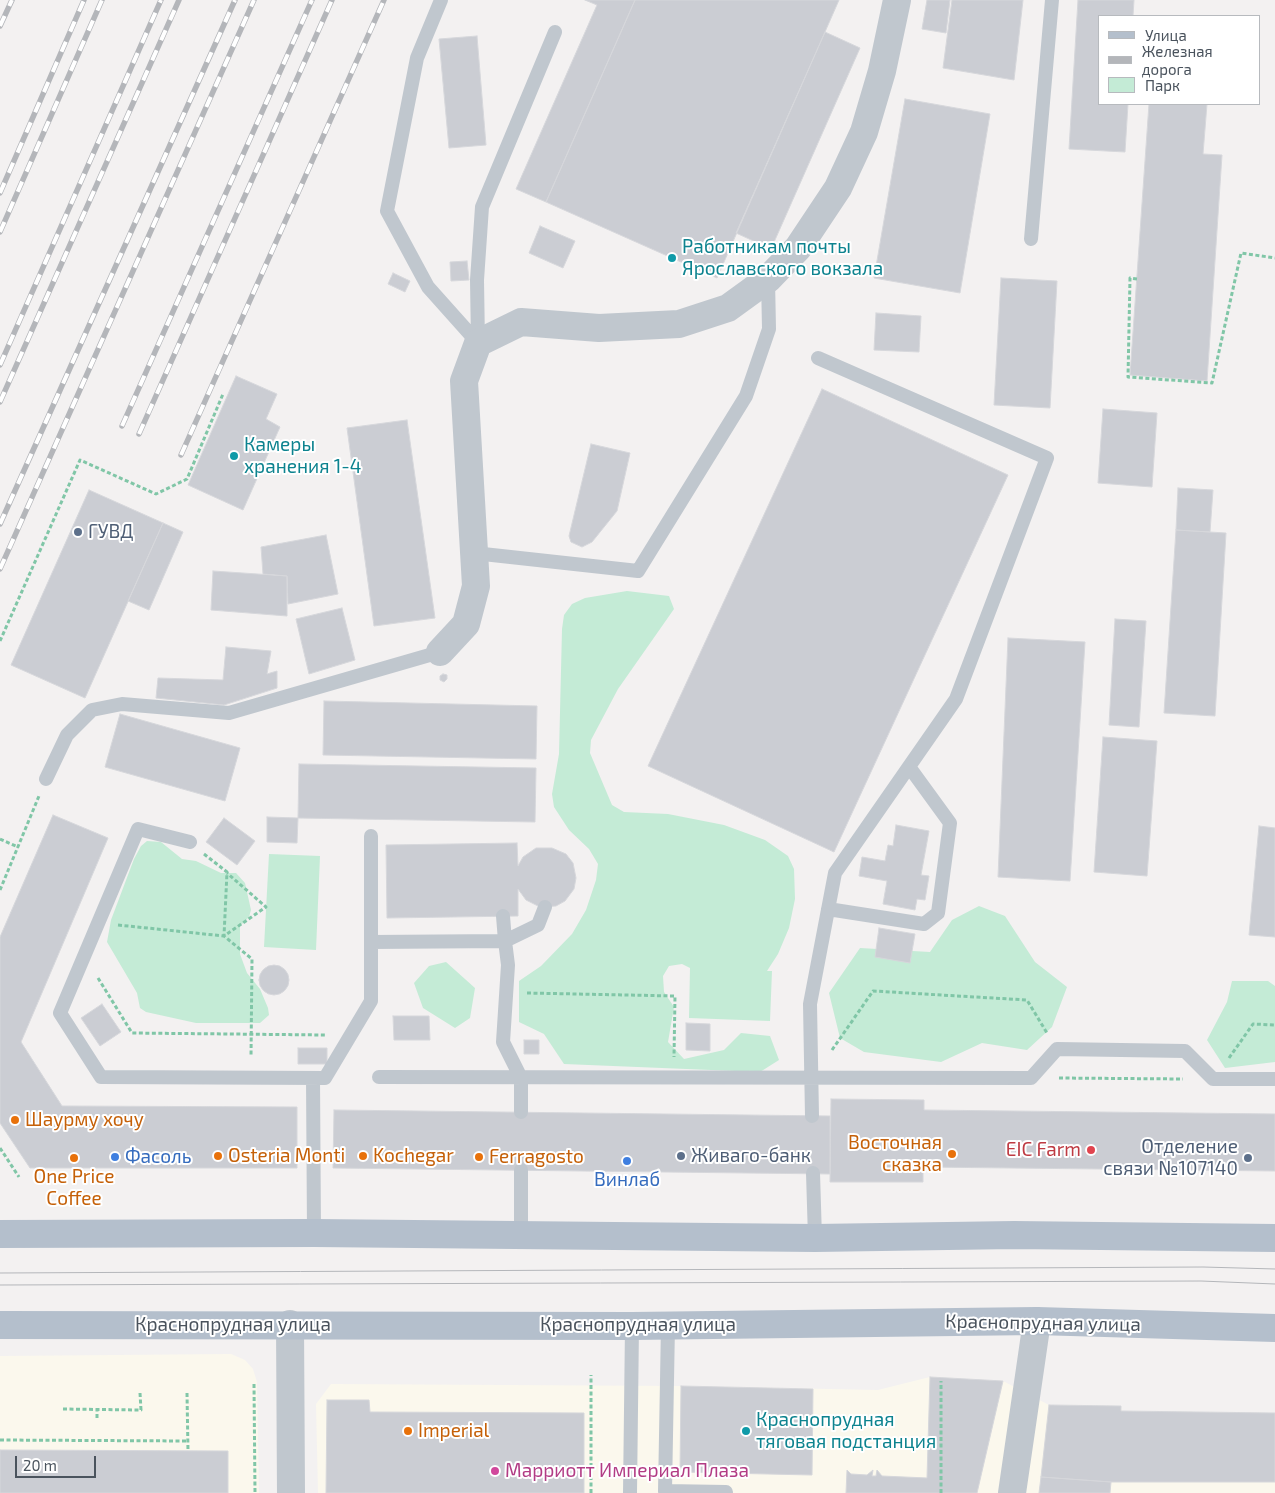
<!DOCTYPE html>
<html>
<head>
<meta charset="utf-8">
<style>
	body { margin:0 }
	#map { position:relative; width:1275px; height:1493px; overflow:hidden; background:#f3f1f1; font-family:"Exo 2",sans-serif }
	canvas { display:block }
	.legend { position:absolute; left:1098px; top:15px; width:162px; height:90px; box-sizing:border-box; background:#fff; border:1px solid #b7babe; margin:0; padding:6px 9px; list-style:none; font-size:15px; color:#4a535d }
	.legend li { display:flex; align-items:center; gap:10px; height:25px }
	.legend b { width:25px; border:1px solid #b7babe }
	.scale { position:absolute; left:15px; top:1456px; width:81px; height:22px; box-sizing:border-box; border:2px solid #4a535d; border-top:0; padding-left:6px; font-size:15px; line-height:18px; white-space:nowrap; color:#4a535d; -webkit-text-stroke:4px #fff; paint-order:stroke }
</style>
</head>
<body>
<div id="map">
<canvas width="1275" height="1493"></canvas>
<ul class="legend">
<li><b style="height:6px;background:#b4bfcc"></b>Улица</li>
<li><b style="height:6px;background:#b4b6ba"></b>Железная дорога</li>
<li><b style="height:14px;background:#c4ebd6"></b>Парк</li>
</ul>
<div class="scale">20 m</div>
</div>
<script>
const context = document.querySelector('canvas').getContext('2d');
context.lineJoin = 'round';
function paint(path, color) { context.fillStyle = color; context.fill(path, 'evenodd'); }
const shape = rows => new Path2D(rows.map(r => 'M' + r).join(''));
function trace(path, color, width, dash) { context.strokeStyle = color; context.lineWidth = width; context.lineCap = dash ? 'butt' : 'round'; context.setLineDash(dash || []); context.stroke(path); }
function write(font, color, halo, rows, align = 'center') {
  context.font = font + ' "Exo 2",sans-serif'; context.lineWidth = 4; context.setLineDash([]); context.textBaseline = 'middle'; context.strokeStyle = halo; context.fillStyle = color; for (const [text, x, y, turn = 0] of rows) {
    context.save(); context.translate(x, y); context.rotate((+turn || 0) * Math.PI / 180); context.textAlign = isNaN(turn) ? turn : align; if (halo) context.strokeText(text, 0, 0); context.fillText(text, 0, 0); context.restore();
  }
}
paint(shape([
	[231,1354,245,1360,253,1369,257,1382,259,1493,0,1493,0,1356],
	[930,1377,1003,1381,1049,1405,1121,1406,1122,1411,1275,1413,1275,1493,318,1493,316,1404,331,1384,681,1386,878,1390]
]), '#fbf8ed');
paint(shape([
	[627,591,669,596,674,609,618,689,591,740,590,753,612,805,624,812,668,814,724,825,765,840,788,856,794,869,795,899,789,928,778,954,767,971,772,971,770,1021,689,1018,690,968,682,964,669,966,663,976,664,992,674,1007,668,1042,684,1059,724,1050,741,1033,770,1036,779,1060,760,1072,564,1064,544,1034,519,1022,519,981,541,966,572,934,586,910,596,880,598,864,589,849,569,830,554,807,552,794,559,754,562,629,564,615,572,604,585,598],
	[147,841,161,842,182,859,196,861,221,873,236,873,245,883,251,910,249,917,240,926,240,954,247,973,260,989,268,1008,269,1015,260,1023,196,1023,146,1012,140,1008,137,993,107,942,111,920,134,859,141,846],
	[269,854,320,856,316,950,264,947],
	[979,906,1005,916,1035,962,1067,987,1052,1027,1027,1050,982,1043,941,1062,864,1052,840,1038,829,993,860,948,930,952,952,920],
	[446,962,475,988,470,1018,455,1028,423,1008,414,983,429,966],
	[1232,981,1268,981,1275,986,1275,1062,1225,1068,1207,1040,1227,1002]
]), '#c4ebd6');
const building = shape([
	[585,0,635,0,546,202,516,189,597,5,585,0],
	[635,0,839,0,717,278,546,202,635,0],
	[927,0,950,0,946,33,922,29,927,0],
	[952,0,1023,0,1014,80,943,68,952,0],
	[1078,0,1134,0,1133,16,1099,16,1099,104,1128,104,1125,152,1069,149,1078,0],
	[825,32,860,48,771,249,736,233,825,32],
	[477,36,486,145,449,148,439,39,477,36],
	[905,99,990,114,960,293,874,278,905,99],
	[1149,104,1207,104,1203,154,1222,155,1207,381,1130,375,1149,104],
	[540,226,575,241,563,268,529,253,540,226],
	[467,261,469,280,451,281,450,262,467,261],
	[393,273,410,281,405,292,388,284,393,273],
	[1001,278,1057,281,1050,408,994,405,1001,278],
	[876,313,921,316,919,352,874,350,876,313],
	[236,376,277,394,266,419,280,427,243,510,188,485,236,376],
	[822,389,1008,475,834,852,648,766,822,389],
	[1103,409,1157,413,1152,487,1098,483,1103,409],
	[407,420,435,618,374,626,347,428,407,420],
	[591,444,630,453,617,511,592,542,582,547,571,542,569,536,591,444],
	[1178,488,1213,490,1210,532,1176,530,1178,488],
	[89,490,163,523,85,698,11,665,89,490],
	[163,523,183,532,149,610,128,601,163,523],
	[1176,530,1226,533,1215,716,1164,713,1176,530],
	[326,535,338,594,288,604,287,576,263,574,261,547,326,535],
	[213,571,287,576,287,616,211,610,213,571],
	[342,608,355,660,309,674,296,619,342,608],
	[1115,619,1146,621,1139,727,1109,725,1115,619],
	[1008,638,1085,642,1070,881,998,877,1008,638],
	[226,647,271,651,267,674,277,671,277,688,224,705,156,698,158,678,223,680,226,647],
	[443,674,447,675,447,679,444,682,440,680,440,676,443,674],
	[324,701,537,706,536,759,323,755,324,701],
	[120,714,240,748,225,801,105,767,120,714],
	[1103,737,1157,741,1147,876,1094,872,1103,737],
	[299,764,536,768,535,822,298,818,299,764],
	[53,815,108,838,21,1042,62,1106,297,1107,297,1168,30,1168,0,1123,0,937,53,815],
	[267,817,298,818,297,843,267,842,267,817],
	[224,818,255,841,237,865,206,842,224,818],
	[896,825,929,831,921,875,929,876,925,900,917,899,915,910,883,904,887,881,859,876,862,857,885,861,888,845,893,846,896,825],
	[1259,826,1275,828,1275,937,1249,935,1259,826],
	[517,843,518,866,523,857,536,848,552,848,566,854,573,863,576,878,574,889,565,901,556,906,540,907,526,900,518,889,518,916,387,918,386,845,517,843],
	[879,928,915,934,910,963,875,957,879,928],
	'259 980a15 15 0 1 1 30 0a15 15 0 1 1-30 0Z',
	[102,1004,121,1032,100,1046,81,1018,102,1004],
	[393,1016,429,1016,430,1040,394,1040,393,1016],
	[686,1023,710,1024,710,1051,686,1050,686,1023],
	[524,1040,539,1040,539,1054,524,1054,524,1040],
	[298,1048,327,1048,327,1064,298,1064,298,1048],
	[831,1099,924,1100,924,1110,1275,1114,1275,1171,923,1167,923,1182,830,1182,831,1099],
	[334,1110,830,1116,830,1174,333,1168,334,1110],
	[930,1377,1003,1381,977,1493,846,1493,847,1470,851,1474,867,1475,873,1470,872,1476,876,1476,877,1470,882,1476,927,1478,930,1377],
	[681,1386,813,1389,812,1475,680,1472,681,1386],
	[327,1400,369,1400,370,1412,584,1413,584,1493,326,1493,327,1400],
	[1049,1405,1121,1406,1121,1411,1275,1413,1275,1482,1111,1482,1041,1477,1049,1405],
	[0,1450,228,1451,228,1493,0,1493,0,1450],
	[1041,1477,1111,1482,1110,1493,1039,1493,1041,1477]
]);
paint(building, '#cbcdd3');
trace(building, '#d6d7db', 1);
trace(shape([
	[1137,279,1130,278,1128,377,1212,383,1241,253,1275,258],
	[0,641,80,460,156,494,187,479,223,394],
	[0,839,18,847],
	[204,854,227,872,224,936,252,959,251,1057],
	[0,890,39,796],
	[118,925,224,936,266,907,227,873],
	[98,978,132,1033,326,1035],
	[527,993,675,996,674,1057],
	[832,1050,873,991,1027,1000,1047,1033],
	[1229,1058,1253,1024,1275,1025],
	[1059,1078,1183,1079],
	[0,1148,19,1177],
	[254,1384,255,1493],
	[187,1393,188,1451],
	[63,1409,141,1410,140,1393],
	[97,1418,97,1409],
	[0,1440,187,1441],
	[591,1493,591,1375],
	[941,1493,941,1381]
]), '#80c6a7', 3, [4, 2.5]);
trace(shape([
	[441,0,417,58,387,211,428,287,478,343,477,280,482,207,555,32],
	[1031,239,1052,0],
	[474,553,638,571,746,396,769,329,768,279],
	[46,779,67,735,92,710,122,704,229,713,440,652],
	[190,842,138,829,60,1013,101,1077,325,1078,371,1001,371,836],
	[828,909,924,924,938,913,950,823,910,768],
	[371,942,505,941,503,916],
	[379,1077,1031,1078,1057,1049,1185,1051,1213,1079,1275,1079],
	[313,1078,314,1233],
	[521,1112,521,1078,503,1042,508,965,505,941,538,925,545,907],
	[812,1116,810,1004,835,873,956,699,1047,458,818,358],
	[813,1173,815,1238],
	[521,1236,521,1170],
	[668,1325,665,1491,726,1492],
	[630,1493,632,1326]
]), '#c0c7ce', 14);
trace(shape([
	[440,652,466,624,476,586,464,381,478,343,521,322,599,328,679,324,728,308,768,279,798,248,838,188,864,132,882,71,897,0],
	[290,1324,291,1493],
	[1012,1493,1037,1321]
]), '#c0c7ce', 28);
trace(shape([
	[0,1234,314,1233,815,1238,1014,1235,1275,1238],
	[0,1325,632,1326,1037,1321,1275,1328]
]), '#b4bfcc', 28);
trace(shape([
	[0,1273,1203,1267,1275,1269],
	[0,1285,1201,1281,1275,1284]
]), '#b4b6ba', 1);
const rail = shape([
	[0,26,12,0],
	[0,193,84,0],
	[0,232,102,0],
	[0,365,161,0],
	[0,402,179,0],
	[122,426,312,0],
	[139,434,332,0],
	[181,455,384,0],
	[0,524,235,0],
	[0,569,254,0]
]);
trace(rail, '#b4b6ba', 5.5);
trace(rail, '#fff', 4, [11]);
for (const [x, y, r, color] of [
	[672,258,5,"#0f9aa8"],
	[234,456,5,"#0f9aa8"],
	[78,532,5,"#5c6f8a"],
	[15,1120,5,"#e8710a"],
	[1091,1150,5,"#e0444e"],
	[952,1154,5,"#e8710a"],
	[218,1156,5,"#e8710a"],
	[363,1156,5,"#e8710a"],
	[681,1156,5,"#5c6f8a"],
	[115,1157,5,"#3f7fe0"],
	[479,1157,5,"#e8710a"],
	[74,1158,5,"#e8710a"],
	[1248,1158,5,"#5c6f8a"],
	[627,1161,5,"#3f7fe0"],
	[408,1431,5,"#e8710a"],
	[746,1431,5,"#0f9aa8"],
	[495,1471,5,"#d1479c"]
]) { const dot = new Path2D(); dot.arc(x, y, r, 0, 2 * Math.PI); context.fillStyle = color; context.fill(dot); trace(dot, '#fff', 2); }
write('19px', '#0d838f', '#fff', [
	["Работникам почты",682,247],
	["Ярославского вокзала",682,269],
	["Камеры",244,445],
	["хранения 1-4",244,467],
	["Краснопрудная",756,1420],
	["тяговая подстанция",756,1442]
], 'left');
write('19px', '#4e5e75', '#fff', [
	["ГУВД",88,532],
	["Отделение",1238,1147,"right"],
	["связи №107140",1238,1169,"right"],
	["Живаго-банк",691,1156]
], 'left');
write('19px', '#c56008', '#fff', [
	["Шаурму хочу",25,1120],
	["Восточная",942,1143,"right"],
	["сказка",942,1165,"right"],
	["Osteria Monti",228,1156],
	["Kochegar",373,1156],
	["Ferragosto",489,1157],
	["One Price",74,1177,"center"],
	["Coffee",74,1199,"center"],
	["Imperial",418,1431]
], 'left');
write('19px', '#be3a42', '#fff', [
	["EIC Farm",1081,1150]
], 'right');
write('19px', '#366cbe', '#fff', [
	["Фасоль",125,1157],
	["Винлаб",627,1180,"center"]
], 'left');
write('19px', '#4a535d', '#fff', [
	["Краснопрудная улица",1043,1323,1],
	["Краснопрудная улица",233,1325],
	["Краснопрудная улица",638,1325]
]);
write('19px', '#b23c85', '#fff', [
	["Марриотт Империал Плаза",505,1471]
], 'left');
</script>
</body>
</html>
